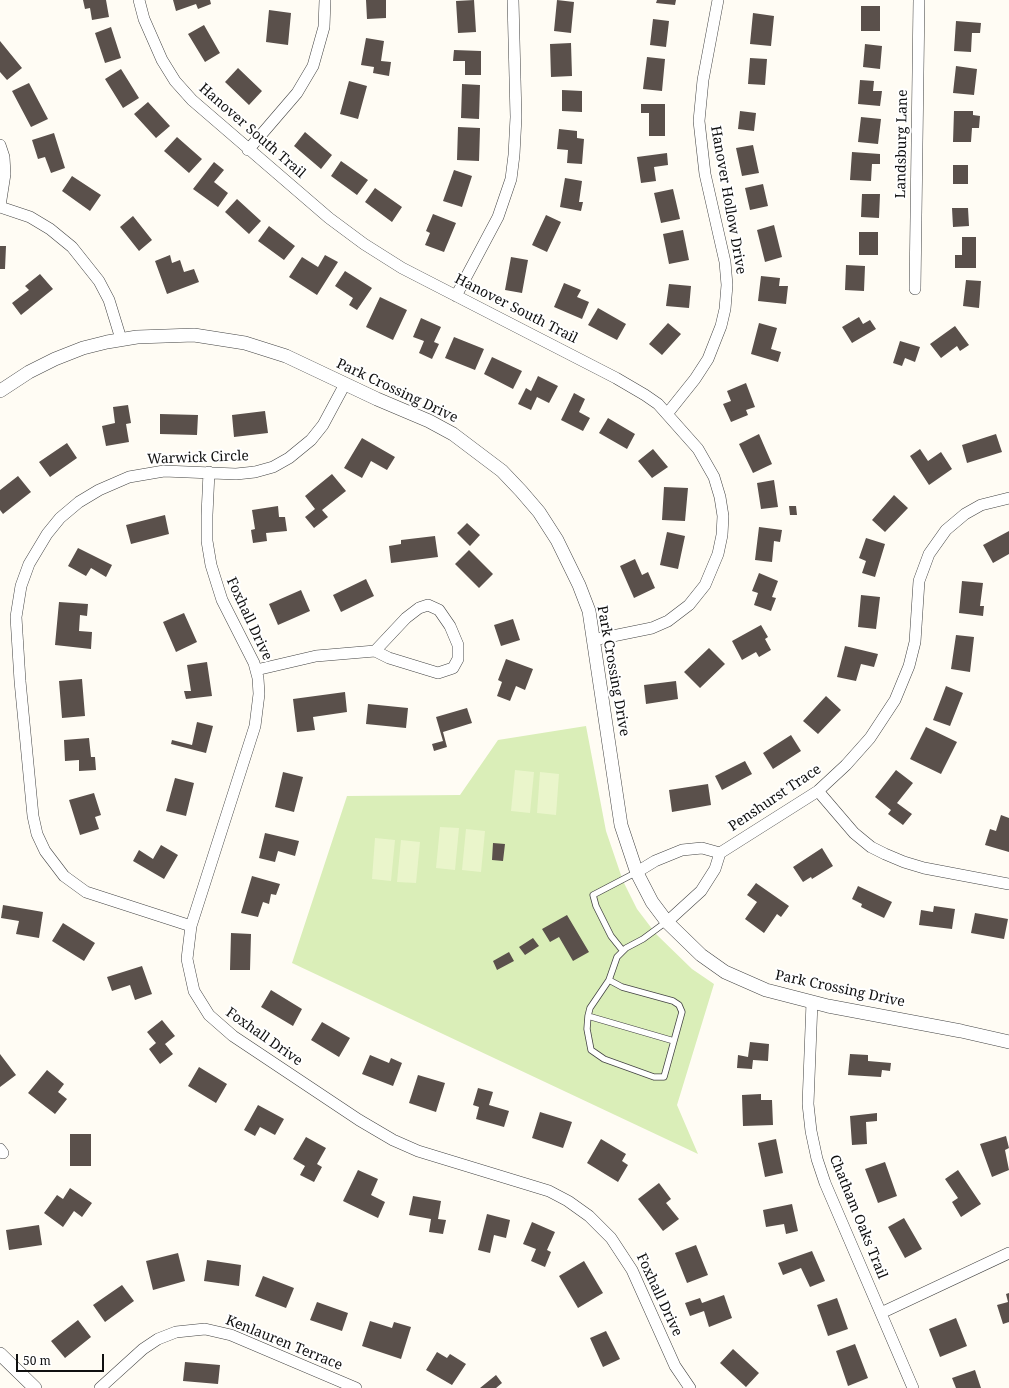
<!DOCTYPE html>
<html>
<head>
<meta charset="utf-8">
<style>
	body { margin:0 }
	#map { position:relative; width:1009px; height:1388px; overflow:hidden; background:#fffcf4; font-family:"Noto Serif",serif }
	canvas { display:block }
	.scale { position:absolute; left:16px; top:1354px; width:88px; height:18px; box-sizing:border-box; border:2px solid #101010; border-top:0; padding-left:5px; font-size:12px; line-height:14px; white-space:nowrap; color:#101010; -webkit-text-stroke:3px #fff; paint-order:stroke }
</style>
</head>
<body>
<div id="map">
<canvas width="1009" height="1388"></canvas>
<div class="scale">50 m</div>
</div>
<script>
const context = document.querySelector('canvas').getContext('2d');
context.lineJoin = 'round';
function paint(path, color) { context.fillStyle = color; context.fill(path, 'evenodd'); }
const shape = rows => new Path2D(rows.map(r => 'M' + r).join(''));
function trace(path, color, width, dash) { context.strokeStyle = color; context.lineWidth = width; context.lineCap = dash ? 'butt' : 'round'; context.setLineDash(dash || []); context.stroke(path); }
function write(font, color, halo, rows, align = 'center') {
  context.font = font + ' "Noto Serif",serif'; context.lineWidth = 4; context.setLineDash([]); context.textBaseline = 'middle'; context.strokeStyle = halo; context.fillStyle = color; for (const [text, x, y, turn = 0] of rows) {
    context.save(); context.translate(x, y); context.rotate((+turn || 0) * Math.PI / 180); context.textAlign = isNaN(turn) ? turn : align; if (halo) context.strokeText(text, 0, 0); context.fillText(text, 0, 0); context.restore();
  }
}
paint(shape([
	[586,726,606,831,623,881,637,909,656,934,692,969,714,984,677,1105,698,1154,292,963,347,796,460,795,498,740]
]), '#daeeb8');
paint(shape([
	[515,770,534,772,530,813,511,811],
	[540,772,559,774,556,815,537,813],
	[440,827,459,828,455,870,436,868],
	[466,829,485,831,481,872,462,870],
	[375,838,395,840,391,881,372,879],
	[401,840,420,842,416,883,397,882]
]), '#eaf5cb');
paint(shape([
	[83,0,106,0,109,17,92,20,90,8,85,9],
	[173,0,210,0,211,4,198,9,196,4,176,11],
	[366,0,386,0,386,18,367,19],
	[474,0,476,32,458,33,456,1],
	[557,0,574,2,571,33,554,31],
	[657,0,676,0,675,5,656,3],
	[861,6,880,6,880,31,861,31],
	[269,10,291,13,288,45,266,42],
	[753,13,774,16,771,46,750,44],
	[653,19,669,21,666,47,650,45],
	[956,21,981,23,980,33,972,33,971,52,954,51],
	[204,25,220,53,205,62,188,34],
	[111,27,121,58,105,63,95,33],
	[366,38,384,41,381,61,391,62,389,76,373,73,374,67,361,65],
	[0,41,22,68,7,80,0,72],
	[571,43,572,76,551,77,550,44],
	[865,44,882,46,880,69,863,67],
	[454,50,481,51,481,75,465,75,465,61,453,61],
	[647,57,665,59,662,91,643,89],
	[750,58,767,59,765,85,748,84],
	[956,66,977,69,974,95,953,93],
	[238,68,262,91,249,105,225,82],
	[121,69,139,98,123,108,105,79],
	[860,80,874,81,873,91,882,91,880,106,858,104],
	[349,81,367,86,358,119,340,114],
	[29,83,48,119,31,127,12,91],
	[462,84,480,85,479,119,461,118],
	[562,90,582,91,582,112,562,111],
	[148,102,170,126,156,138,134,114],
	[641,104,665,104,665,136,649,136,649,113,641,113],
	[740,111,756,113,754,131,738,129],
	[954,111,973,111,973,115,980,116,979,128,972,128,971,142,953,142],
	[861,117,881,119,878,144,858,142],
	[458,127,480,128,479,161,457,160],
	[559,129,577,131,577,138,584,139,582,164,567,163,568,150,557,149],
	[305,132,332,155,321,169,294,146],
	[54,133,65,168,51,173,45,157,38,159,32,140],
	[177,137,202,159,189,173,164,151],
	[753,145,759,173,742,176,736,148],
	[852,152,880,154,880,164,872,164,871,181,850,180],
	[667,153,668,165,654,167,656,181,641,183,637,157],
	[341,161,368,180,357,195,331,176],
	[214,162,224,170,214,182,228,193,218,207,193,189],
	[953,165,968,165,968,184,953,184],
	[454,170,472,176,462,207,443,201],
	[72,176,101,195,90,211,62,191],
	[565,178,582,181,579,202,583,202,581,211,560,207],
	[763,184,768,206,750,210,745,188],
	[375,188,402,207,392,222,365,202],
	[673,189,680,219,661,223,654,193],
	[862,194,880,194,879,218,861,217],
	[237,199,261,221,249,234,225,212],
	[952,208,968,208,969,226,953,227],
	[433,214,456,223,444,252,425,245,430,233,426,231],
	[546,215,561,222,547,252,532,245],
	[133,216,152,240,139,251,120,227],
	[774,225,782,257,765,262,757,230],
	[269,226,295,246,284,260,258,241],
	[683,230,689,260,669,264,663,234],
	[859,232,878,232,878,255,859,255],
	[962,237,976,237,976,268,955,268,955,255,962,255],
	[0,246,6,246,5,269,0,269],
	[170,255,172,263,180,260,184,272,194,269,199,282,167,294,155,261],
	[325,255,338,262,317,295,289,277,302,257,318,267],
	[511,257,528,260,522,293,505,290],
	[846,265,865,266,864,291,845,290],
	[345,271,372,288,357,310,349,305,353,298,335,286],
	[40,274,53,289,21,315,12,303,29,290,25,286],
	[761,276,780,278,779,286,788,286,786,304,758,301],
	[966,280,981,281,979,308,963,306],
	[564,283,581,290,577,297,589,302,582,319,554,307],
	[669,284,691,286,689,308,666,306],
	[380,297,407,310,393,340,366,327],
	[598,308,626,324,617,340,588,325],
	[859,317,863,324,870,320,876,329,852,343,842,327],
	[421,318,441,327,434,342,439,344,432,359,419,353,424,341,413,337],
	[668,323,681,334,662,355,649,344],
	[759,323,777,328,771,349,781,352,778,362,751,354],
	[955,326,969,345,960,351,957,346,941,358,930,344],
	[454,337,484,349,475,370,445,358],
	[900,341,920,347,915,362,905,358,902,366,893,363],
	[492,357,522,371,513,389,484,374],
	[538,376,558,386,549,403,537,397,531,410,518,404,526,388,531,391],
	[746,383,755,407,746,410,748,415,731,422,723,404,731,401,727,391],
	[574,393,585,399,579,412,590,418,583,431,561,420],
	[128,405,131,423,126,424,129,442,106,446,102,426,115,423,113,407],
	[265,411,268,433,234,437,232,415],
	[160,414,198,415,197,435,160,434],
	[608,418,635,434,627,449,599,433],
	[759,434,772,464,753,473,739,444],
	[996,434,1002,452,967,463,962,445],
	[362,438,395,457,387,470,371,461,362,478,344,468],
	[67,443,77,458,50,477,39,462],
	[653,449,668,467,652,478,638,461],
	[920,449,928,461,941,452,952,469,929,485,910,456],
	[332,474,346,491,322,510,328,517,314,528,305,517,315,509,305,496],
	[18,476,31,492,3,514,0,510,0,490],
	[774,480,778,507,761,509,757,483],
	[664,487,688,488,685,521,662,520],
	[894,495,908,508,885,532,872,520],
	[278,506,279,517,285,517,287,531,266,533,267,541,253,543,251,530,255,529,252,510],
	[789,506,796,506,797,515,790,515],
	[165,515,169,534,131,544,126,525],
	[467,523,480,535,470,546,457,533],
	[759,527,782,530,780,542,774,541,772,562,755,560],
	[1009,531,1009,554,993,563,983,545],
	[667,532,685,536,678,569,660,565],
	[435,536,438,557,391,563,389,546,401,544,401,540],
	[866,538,885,544,875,577,862,573,866,561,859,558],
	[78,548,112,565,106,577,91,568,86,576,68,566],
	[469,550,493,574,479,588,455,564],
	[635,559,642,575,648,572,655,588,634,598,620,566],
	[759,573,778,581,772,597,776,598,771,611,754,605,758,593,752,591],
	[366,579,374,596,341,612,333,595],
	[962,581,983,583,980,606,984,606,983,616,959,613],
	[301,590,310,611,278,625,269,604],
	[861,595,880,597,876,629,858,627],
	[59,602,88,604,87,616,80,615,79,631,92,632,91,649,55,645],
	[184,613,197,642,176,652,163,622],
	[513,619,520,640,501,646,494,625],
	[761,625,768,637,765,639,771,650,759,657,756,652,742,660,732,641],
	[956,635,974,637,970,672,951,669],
	[845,646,878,654,874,667,861,664,856,681,837,677],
	[709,648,725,664,700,688,684,672],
	[506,659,533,669,525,690,516,686,510,701,497,696,502,682,498,680],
	[207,662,212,696,186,699,184,691,191,691,187,665],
	[82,679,85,716,62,718,59,681],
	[676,681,678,699,646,704,644,685],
	[946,686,963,693,950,726,933,720],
	[345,692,347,712,313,717,315,730,297,732,293,699],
	[826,696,841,710,818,734,803,721],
	[368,704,408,708,406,728,366,724],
	[467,708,472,723,443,732,447,747,434,751,432,744,443,741,436,717],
	[197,722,213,726,206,753,171,744,172,740,192,745],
	[926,727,957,742,941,774,910,759],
	[791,735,801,751,773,769,763,753],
	[89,738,91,757,95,757,96,770,79,771,79,760,65,761,64,740],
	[745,761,752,774,722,790,715,776],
	[896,770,913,783,897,803,912,814,903,825,888,814,891,810,875,797],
	[283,772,303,777,294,812,275,807],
	[175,778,194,783,186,816,166,811],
	[708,784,711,805,672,812,669,790],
	[94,793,101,815,95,817,99,829,80,835,69,800],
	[1001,815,1009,818,1009,852,985,845,990,829,996,831],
	[265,833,299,841,295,856,278,851,275,862,259,858],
	[493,843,505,844,503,861,492,860],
	[161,845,178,855,164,879,133,861,139,850,153,859],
	[822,848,833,866,812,879,811,877,803,882,793,867],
	[252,876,280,884,276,895,271,894,269,904,263,902,258,917,241,913],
	[756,883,789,906,781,917,777,914,764,933,745,919,757,902,747,895],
	[858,886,892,902,884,918,861,907,862,904,852,899],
	[3,905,43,912,39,938,16,934,19,921,1,918],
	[934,906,955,909,952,929,919,925,921,910,933,912],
	[975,913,1008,919,1004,939,971,933],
	[567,915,589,952,573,961,559,937,550,942,542,929],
	[63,923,95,943,84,961,52,941],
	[231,933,251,934,250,970,230,970],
	[533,938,539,946,525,955,519,947],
	[509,952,514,961,497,970,493,961],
	[142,966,152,994,135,1000,130,985,112,991,107,977],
	[271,990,302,1009,293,1026,261,1007],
	[162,1020,175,1036,165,1044,173,1054,160,1064,149,1049,156,1043,147,1032],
	[322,1022,350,1038,339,1057,311,1040],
	[750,1042,769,1044,768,1061,753,1060,752,1069,737,1068,738,1055,748,1057],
	[0,1054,16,1075,0,1087],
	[850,1054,868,1055,868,1061,891,1063,890,1071,882,1070,881,1077,848,1075],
	[370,1055,389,1063,391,1058,402,1063,393,1086,362,1074],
	[199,1067,227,1084,216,1103,188,1086],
	[47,1070,64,1084,58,1092,67,1099,55,1114,28,1093],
	[418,1075,445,1083,436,1112,409,1103],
	[478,1088,493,1092,489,1105,509,1111,504,1127,476,1119,479,1107,473,1105],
	[761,1094,761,1100,772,1100,773,1125,743,1126,742,1095],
	[258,1105,284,1119,275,1135,260,1127,255,1136,244,1130],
	[540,1112,572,1122,563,1148,532,1138],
	[877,1113,877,1121,866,1122,867,1144,852,1145,850,1116],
	[70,1134,91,1134,91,1166,70,1166],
	[1006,1136,1009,1148,1005,1150,1009,1170,992,1177,980,1144],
	[306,1137,326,1148,317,1164,322,1167,314,1182,300,1175,305,1166,293,1159],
	[601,1139,626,1154,622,1161,628,1165,618,1182,587,1163],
	[776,1139,783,1173,765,1177,758,1143],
	[885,1162,897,1196,878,1203,865,1169],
	[358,1170,378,1179,371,1195,385,1202,378,1218,343,1201],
	[958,1170,981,1204,961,1217,952,1202,958,1198,945,1179],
	[659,1183,671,1199,666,1203,679,1219,663,1231,638,1199],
	[70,1188,92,1203,82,1217,74,1211,63,1227,44,1213,57,1195,63,1199],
	[413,1196,441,1201,438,1219,446,1220,443,1234,429,1232,431,1219,409,1215],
	[792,1204,798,1231,786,1234,784,1224,766,1227,763,1210],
	[487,1214,510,1220,506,1238,494,1235,490,1253,478,1250],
	[904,1218,922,1249,905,1258,888,1227],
	[532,1222,555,1232,547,1250,551,1252,545,1267,531,1261,536,1249,523,1244],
	[39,1225,42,1245,9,1250,6,1230],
	[696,1245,708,1275,687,1283,675,1253],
	[812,1251,825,1281,810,1287,801,1268,783,1275,778,1263],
	[178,1253,185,1281,153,1290,146,1261],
	[207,1260,241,1265,239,1286,204,1281],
	[584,1261,603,1293,578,1308,559,1276],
	[263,1276,294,1288,286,1308,255,1296],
	[122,1285,134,1301,105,1322,93,1305],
	[1009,1293,1009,1322,1003,1324,997,1305,1008,1302,1006,1294],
	[724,1295,732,1318,709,1327,704,1311,690,1316,685,1303,700,1298,702,1303],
	[837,1298,848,1329,828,1336,817,1305],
	[317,1302,348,1313,342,1331,310,1320],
	[956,1318,967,1346,940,1357,929,1329],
	[78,1320,91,1337,65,1358,51,1341],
	[370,1321,392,1328,394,1322,411,1327,401,1359,362,1346],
	[606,1331,620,1359,603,1367,590,1338],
	[855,1344,868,1378,848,1386,836,1351],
	[733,1349,759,1373,746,1387,720,1363],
	[437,1352,447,1358,450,1354,466,1364,452,1385,426,1370],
	[185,1362,220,1365,218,1384,183,1381],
	[975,1370,981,1388,956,1388,952,1378],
	[496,1375,502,1383,496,1388,480,1388]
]), '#5a504b');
const service = shape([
	[623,951,611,936,596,906,593,895,637,872],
	[609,980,590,1008,588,1016,674,1041],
	[588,1016,587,1029,591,1050,604,1059,654,1077,664,1077,682,1012,679,1005,673,1001,622,987,609,980,617,957,626,948,643,939,666,922]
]);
const minor = shape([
	[139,0,144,19,162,60,175,81,192,100,329,218,364,244,402,268,616,378,645,395,658,404,698,449,714,477,720,497,723,516,722,535,718,554,705,585,689,605,668,621,652,628,593,640],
	[0,145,4,157,5,174,0,206],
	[248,150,297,93,313,66,324,27,325,0],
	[0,207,30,217,50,229,72,247,99,281,109,300,121,339],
	[915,289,919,0],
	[456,296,498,217,511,179,514,155,516,117,513,0],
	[667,414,695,379,708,359,721,326,725,309,727,285,725,262,705,174,699,121,703,80,718,0],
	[209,472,207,515,207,541,211,565,222,600,254,663,258,678,259,694,255,726,191,926,187,959,194,991,209,1015,233,1036,359,1120,393,1140,418,1151,549,1191,568,1201,589,1216,611,1238,632,1270,675,1366,690,1388],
	[256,670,316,656,375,651,389,658,438,673,453,668,458,659,458,645,450,626,439,610,428,605,419,608,406,618,375,651],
	[818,791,854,833,871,847,885,854,904,862,924,868,1009,884],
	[637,872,655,861,682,850,702,848,720,853],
	[667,922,701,891,715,869,720,853,818,791,846,765,870,738,895,700,909,666,915,642,919,581,929,554,946,530,965,514,981,505,1009,498],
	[191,926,86,892,64,876,45,851,37,834,33,816,20,681,16,617,21,586,29,564,47,534,60,518,79,502,99,490,129,477,164,471,236,474,255,472,273,467,289,458,311,440,323,425,345,384],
	[812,1002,808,1104,811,1131,817,1159,825,1183,913,1388],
	[0,1149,3,1153],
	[881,1313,1009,1253],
	[100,1388,143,1349,158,1339,176,1332,205,1329,231,1335,356,1388]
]);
const tertiary = shape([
	[0,391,29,372,55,359,83,348,107,342,137,337,194,335,245,343,286,356,377,399,429,421,453,434,502,471,521,491,539,512,557,540,579,585,589,611,621,825,637,873,652,902,667,922,701,955,725,972,766,990,828,1006,961,1031,1009,1042],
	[0,1354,35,1388]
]);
trace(service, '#434343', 7);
trace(minor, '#434343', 12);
trace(tertiary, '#434343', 14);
trace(service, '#fff', 5.5);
trace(minor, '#fff', 11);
trace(tertiary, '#fff', 13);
write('14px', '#101010', '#fff', [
	["Hanover South Trail",252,131,41],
	["Landsburg Lane",902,144,-89],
	["Hanover Hollow Drive",728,200,80],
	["Hanover South Trail",516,309,27],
	["Park Crossing Drive",397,391,25],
	["Warwick Circle",198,458,-2],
	["Foxhall Drive",249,619,65],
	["Park Crossing Drive",613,671,80],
	["Penshurst Trace",775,798,-34],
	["Park Crossing Drive",840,989,12],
	["Foxhall Drive",264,1037,35],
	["Chatham Oaks Trail",858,1217,68],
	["Foxhall Drive",659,1295,65],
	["Kenlauren Terrace",284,1343,22]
]);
</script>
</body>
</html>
